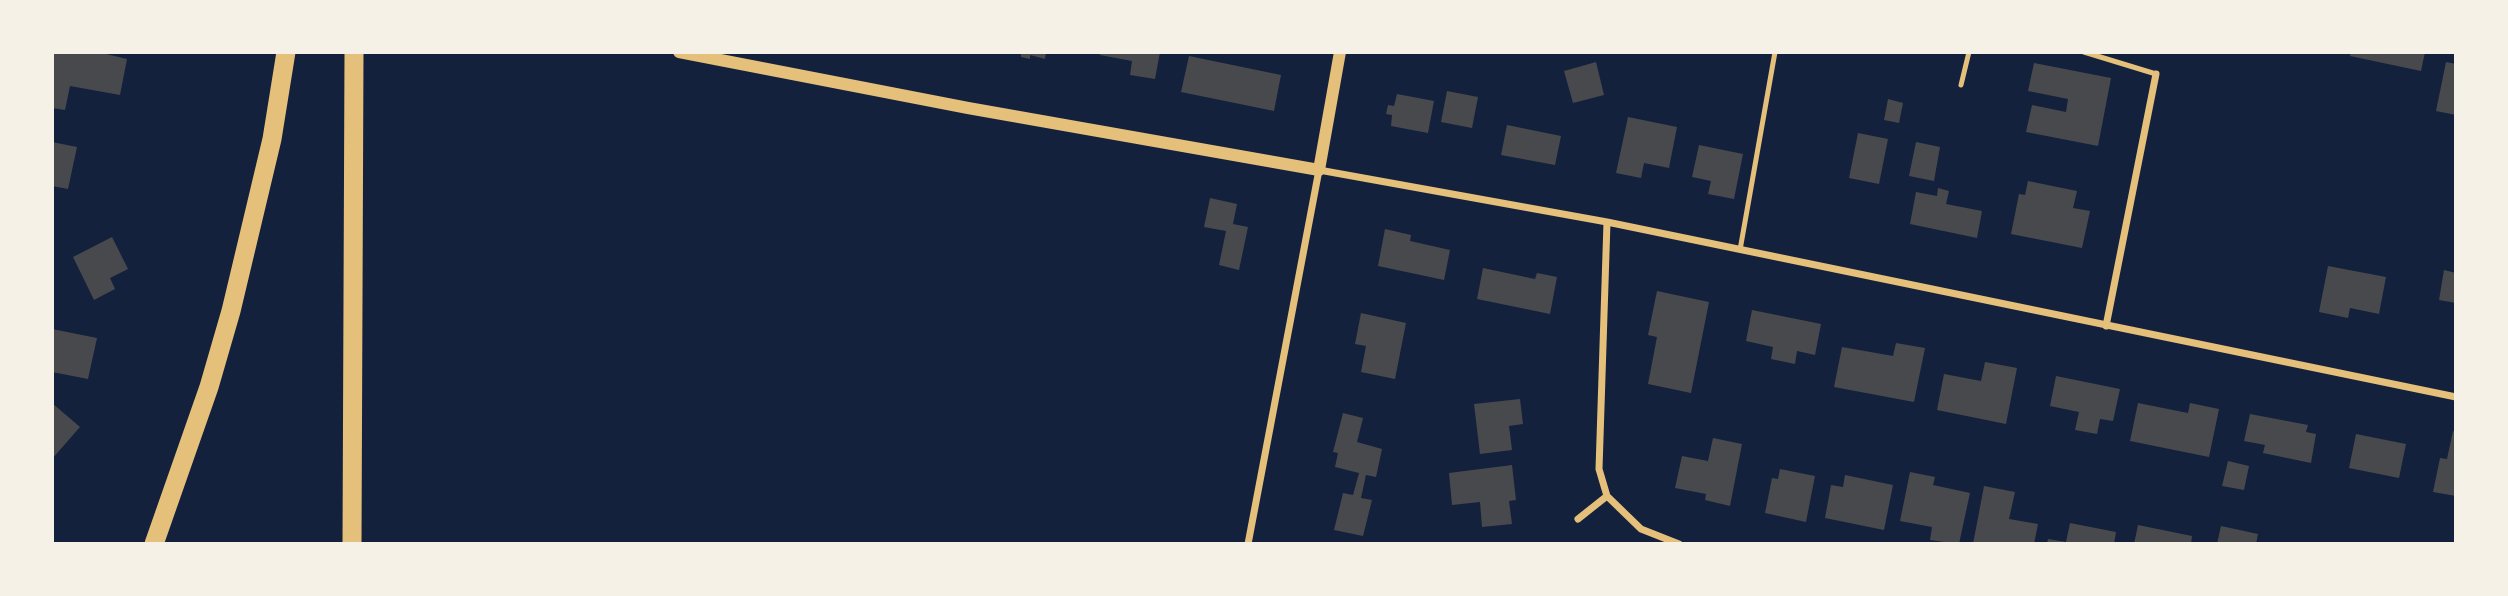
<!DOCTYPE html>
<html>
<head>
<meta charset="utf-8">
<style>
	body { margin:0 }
	#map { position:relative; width:2508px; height:596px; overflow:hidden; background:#14213d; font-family:"Titillium Web",sans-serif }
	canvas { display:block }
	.frame { position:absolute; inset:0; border:54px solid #f6f1e7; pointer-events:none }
</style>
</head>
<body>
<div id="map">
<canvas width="2508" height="596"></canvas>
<div class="frame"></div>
</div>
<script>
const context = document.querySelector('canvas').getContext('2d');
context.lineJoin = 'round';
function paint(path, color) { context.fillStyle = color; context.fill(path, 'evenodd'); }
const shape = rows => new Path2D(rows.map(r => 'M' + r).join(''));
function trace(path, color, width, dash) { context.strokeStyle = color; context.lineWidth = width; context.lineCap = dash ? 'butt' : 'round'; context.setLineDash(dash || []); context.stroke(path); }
paint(shape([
	[52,52,98,52,127,59,120,95,70,86,65,110,52,108],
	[1021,52,1046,52,1045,59,1030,55,1030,59,1021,57],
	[1100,52,1160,52,1155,79,1130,75,1132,61,1100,55],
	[2351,52,2425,52,2421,71,2350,56],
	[1189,56,1281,75,1274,111,1181,92],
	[1596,62,1604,95,1573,103,1564,71],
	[2446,62,2456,64,2456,115,2436,111],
	[2034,63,2111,78,2098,146,2026,132,2032,105,2066,112,2068,99,2028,91],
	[1447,91,1478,97,1472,128,1441,122],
	[1397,94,1434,101,1428,133,1391,126,1392,115,1386,114,1388,105,1394,106],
	[1888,99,1903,103,1899,123,1884,120],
	[1628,117,1677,127,1669,168,1644,163,1641,178,1616,173],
	[1507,125,1561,136,1555,165,1501,155],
	[1858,133,1888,139,1879,184,1849,178],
	[52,142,77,147,68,189,52,186],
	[1916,142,1940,147,1934,181,1909,176],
	[1699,145,1743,154,1734,199,1708,194,1711,181,1692,177],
	[2028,181,2077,191,2073,208,2090,211,2082,248,2011,234,2019,194,2025,195],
	[1938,188,1949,191,1946,204,1982,211,1977,238,1910,224,1916,192,1937,196],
	[1210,198,1237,204,1233,224,1248,227,1239,270,1219,265,1226,231,1204,227],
	[1385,229,1411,235,1410,241,1450,250,1444,280,1378,266],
	[112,237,128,269,110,278,115,289,94,300,73,257],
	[2328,266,2386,277,2379,314,2350,308,2348,318,2319,312],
	[1483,268,1535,279,1537,273,1557,277,1550,314,1477,299],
	[2444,270,2456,273,2456,303,2439,300],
	[1657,291,1709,302,1691,393,1648,384,1657,337,1648,335],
	[1752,310,1821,324,1815,355,1797,351,1795,364,1771,359,1773,347,1746,341],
	[1361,313,1406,323,1395,379,1361,372,1366,346,1355,344],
	[52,329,97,338,88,379,52,372],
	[1896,343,1925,348,1914,402,1834,387,1842,347,1893,356],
	[1985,362,2017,368,2006,424,1937,410,1944,374,1981,381],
	[2056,376,2120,389,2113,421,2100,419,2097,434,2075,430,2079,412,2050,406],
	[1520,399,1523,424,1509,426,1512,450,1480,454,1474,404],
	[52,403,80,427,52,459],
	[2138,403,2188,413,2190,403,2219,409,2209,457,2130,441],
	[1343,413,1363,418,1357,442,1382,449,1376,477,1366,475,1361,498,1372,500,1363,536,1334,530,1343,493,1353,495,1359,473,1335,467,1338,453,1333,452],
	[2250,414,2308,425,2306,432,2316,434,2311,463,2263,453,2265,445,2244,441],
	[2453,431,2456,432,2456,496,2433,492,2440,458,2447,459],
	[2356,434,2406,444,2399,478,2349,468],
	[1713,438,1742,444,1730,506,1705,500,1706,494,1675,488,1682,456,1708,461],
	[2228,461,2249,466,2244,490,2222,486],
	[1512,465,1516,500,1509,501,1512,524,1482,527,1480,502,1452,505,1449,473],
	[1780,469,1815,476,1806,522,1765,513,1772,478,1778,479],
	[1910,472,1935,477,1933,485,1970,493,1959,544,1930,540,1932,527,1900,521],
	[1845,475,1893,485,1884,530,1825,518,1831,485,1843,487],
	[1984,486,2015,492,2009,519,2038,524,2034,544,1973,544],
	[2070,523,2116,532,2114,544,2047,544,2048,539,2066,542],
	[2138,525,2192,536,2191,544,2134,544],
	[2221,526,2258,534,2256,544,2217,544]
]), '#48494c');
trace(shape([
	[2084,52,2156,74],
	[1961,85,1969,52],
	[1740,250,1775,52]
]), '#e5c07b', 5);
trace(shape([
	[2106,326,2156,74],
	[1607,496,1599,469,1607,222],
	[1607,496,1641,529,1679,544],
	[1578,519,1607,496],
	[1248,544,1319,170,1607,222,2456,397]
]), '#e5c07b', 7);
trace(shape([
	[679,52,968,108,1319,170,1340,52]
]), '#e5c07b', 12);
trace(shape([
	[154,544,209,387,231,311,272,139,286,52],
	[352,544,354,52]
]), '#e5c07b', 19);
</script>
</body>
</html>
